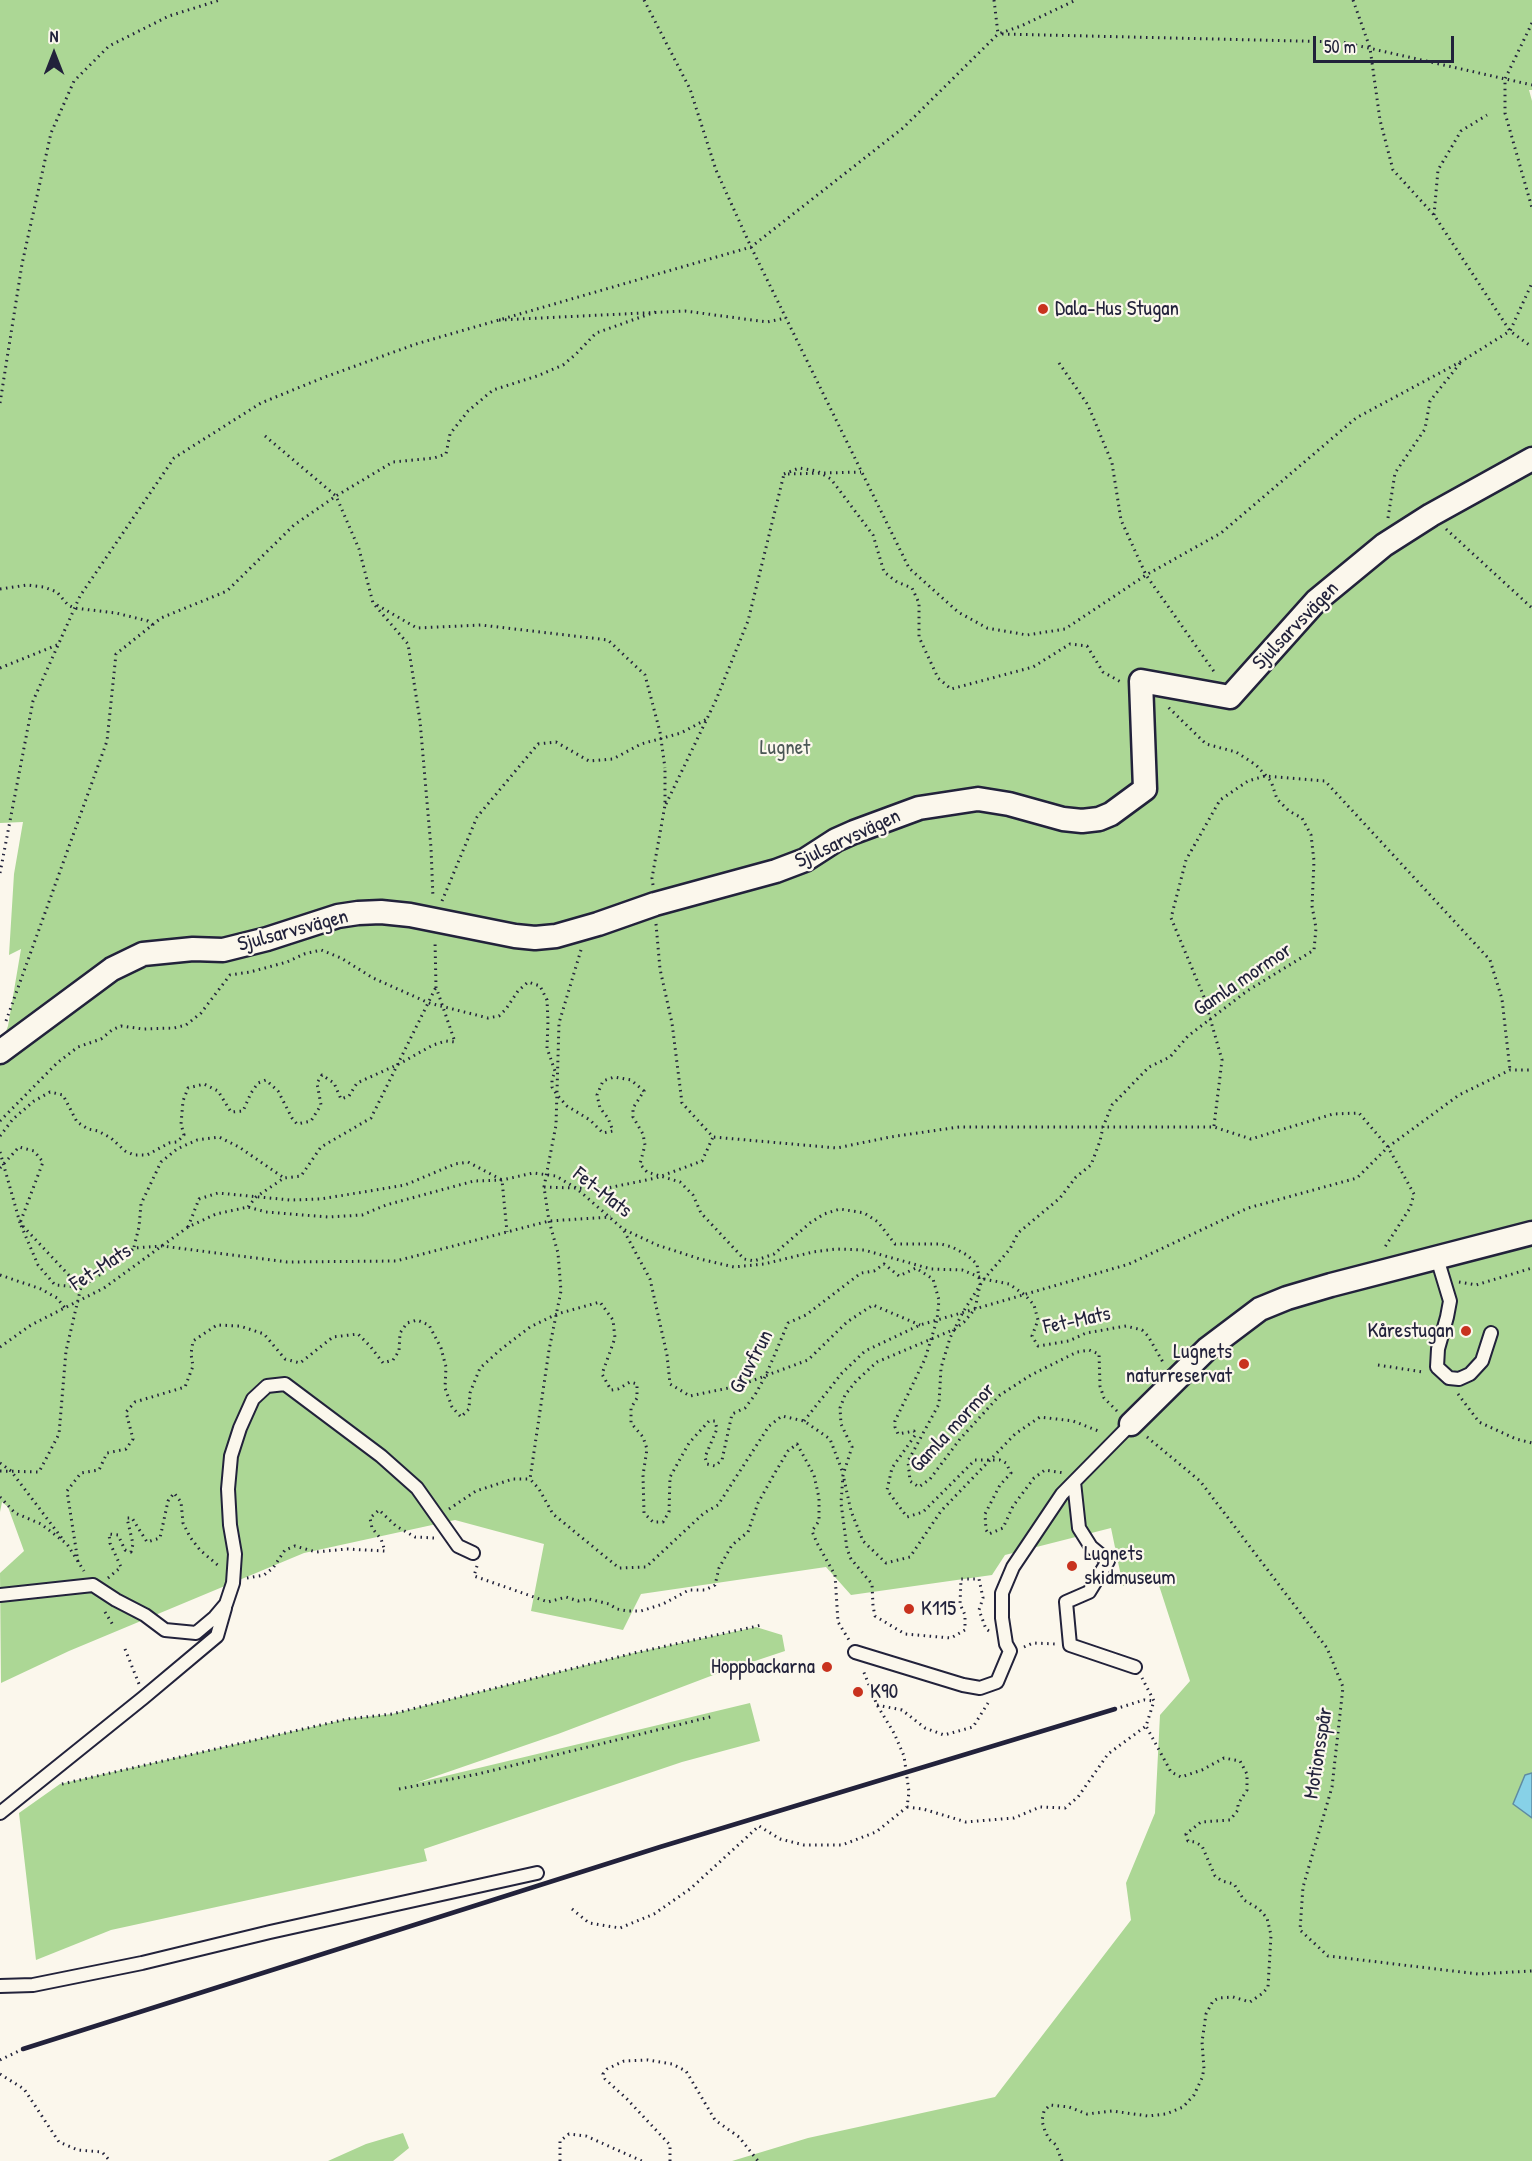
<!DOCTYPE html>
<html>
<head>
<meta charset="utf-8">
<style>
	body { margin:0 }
	#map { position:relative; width:1532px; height:2161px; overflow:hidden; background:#fbf7ec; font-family:"Patrick Hand",sans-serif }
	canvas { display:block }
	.north { position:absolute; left:24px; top:24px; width:60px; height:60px; -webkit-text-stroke:4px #fbf7ec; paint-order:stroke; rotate:0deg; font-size:16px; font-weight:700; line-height:24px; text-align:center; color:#22223b }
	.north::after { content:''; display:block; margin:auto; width:21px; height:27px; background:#22223b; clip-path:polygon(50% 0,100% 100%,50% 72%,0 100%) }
	.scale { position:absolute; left:1313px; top:36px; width:141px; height:27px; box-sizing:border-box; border:3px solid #22223b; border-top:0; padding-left:8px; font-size:18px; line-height:21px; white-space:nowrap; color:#22223b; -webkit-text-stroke:4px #fbf7ec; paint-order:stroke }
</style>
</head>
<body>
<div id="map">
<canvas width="1532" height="2161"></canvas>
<div class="north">N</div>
<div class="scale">50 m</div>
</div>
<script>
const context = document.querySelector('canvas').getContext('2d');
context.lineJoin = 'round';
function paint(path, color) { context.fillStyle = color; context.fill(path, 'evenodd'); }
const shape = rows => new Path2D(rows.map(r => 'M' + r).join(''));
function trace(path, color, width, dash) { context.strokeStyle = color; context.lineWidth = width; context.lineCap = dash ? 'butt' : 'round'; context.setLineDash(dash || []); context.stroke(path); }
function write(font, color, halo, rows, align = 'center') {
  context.font = font + ' "Patrick Hand",sans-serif'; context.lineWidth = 4.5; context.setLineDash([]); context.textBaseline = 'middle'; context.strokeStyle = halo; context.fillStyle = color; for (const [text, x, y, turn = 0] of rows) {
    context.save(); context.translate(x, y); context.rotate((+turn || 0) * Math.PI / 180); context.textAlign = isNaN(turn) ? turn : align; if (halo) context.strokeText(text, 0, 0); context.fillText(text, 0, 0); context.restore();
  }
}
paint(shape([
	[0,0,1532,0,1532,90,1529,90,1532,101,1532,2161,732,2161,808,2138,995,2097,1131,1920,1126,1883,1155,1813,1160,1715,1190,1681,1154,1570,1123,1586,1111,1528,1005,1555,992,1575,851,1595,826,1567,641,1594,623,1630,531,1611,544,1544,455,1520,304,1553,69,1651,1,1683,0,1573,24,1551,8,1507,2,1502,0,1512,0,1040,4,1037,8,1026,21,949,9,955,14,874,23,822,0,823],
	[756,1627,782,1635,785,1651,716,1674,558,1734,416,1783,750,1703,760,1741,682,1762,424,1849,427,1861,111,1930,36,1960,19,1813,60,1784,347,1719,392,1714,634,1653],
	[403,2133,409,2148,393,2161,328,2161,366,2144]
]), '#acd795');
const water = shape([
	[1532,1773,1532,1818,1513,1804,1525,1775,1532,1773]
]);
paint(water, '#87d1e7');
trace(water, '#5f8ba2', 1.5);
const lane = shape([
	[1437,1258,1450,1301,1447,1317,1438,1349,1437,1367,1449,1378,1459,1379,1470,1374,1482,1361,1491,1333],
	[1074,1482,1079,1528,1091,1547,1108,1561,1089,1592,1066,1602,1070,1645,1135,1667],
	[0,1595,93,1585,116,1600,145,1615,165,1630,196,1633,215,1617,226,1604,233,1583,235,1554,230,1525,228,1489,231,1456,240,1428,253,1399,267,1386,285,1384,381,1456,417,1488,458,1546,473,1553],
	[855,1652,963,1685,980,1688,997,1682,1010,1651,1006,1644,1002,1618,1002,1593,1013,1567,1062,1494,1131,1424],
	[0,1813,143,1698,217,1636,225,1608],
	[0,1986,33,1985,142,1963,270,1932,537,1873]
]);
const street = shape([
	[0,1052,112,969,143,954,193,949,223,950,267,939,338,916,358,913,381,912,410,915,515,936,535,938,556,936,598,924,655,904,776,871,805,860,836,840,854,832,919,808,978,799,1009,804,1063,819,1082,821,1099,819,1111,814,1145,789,1141,681,1230,697,1316,601,1384,545,1431,515,1532,459],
	[1131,1424,1207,1349,1260,1309,1287,1298,1331,1285,1532,1233]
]);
trace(lane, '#22223b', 16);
trace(street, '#22223b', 27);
trace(shape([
	[644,0,690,89,716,170,751,247,909,568,958,612,987,628,1027,635,1065,629,1146,575,1221,533,1356,418,1462,361,1510,331,1532,283],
	[994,0,998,34],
	[1353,0,1370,48,1380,120,1393,170,1434,215,1510,331,1532,347],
	[1532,23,1505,79,1505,113,1532,208],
	[1002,34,1342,42,1532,85],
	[1434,215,1438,170,1461,131,1487,115],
	[499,320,685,311,767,322,786,318],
	[1059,363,1088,405,1112,463,1121,520,1146,575,1215,673],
	[0,403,22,264,51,133,74,81,109,46,169,16,220,0],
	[265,436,336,496,359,549,373,603,408,644,420,721,431,848,433,898],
	[784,474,799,468,817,471,831,479,873,535,884,572,897,582,912,588,919,603,919,637,938,678,951,689,1033,667,1070,644,1087,646,1103,672,1121,682],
	[788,474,861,472],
	[1388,518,1395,473,1425,429,1430,401,1461,362],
	[1446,529,1532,608],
	[0,589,27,585,44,587,57,592,68,605,74,608,116,613,148,621,153,625],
	[377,605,417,628,481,625,608,640,645,675,660,732],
	[0,668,57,645],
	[666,804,716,700,748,621,784,474],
	[0,873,33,701,80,596,174,458,261,403,325,377,416,344,751,247,903,128,998,34,1021,26,1076,0],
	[653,885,652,878,665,805,665,768],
	[442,901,477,817,538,744,556,742,589,761,613,759,641,744,681,733,707,719],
	[656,924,660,969,672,1023,682,1103,713,1137,837,1148,890,1137,959,1127,1214,1127,1251,1139,1333,1114,1359,1113,1388,1147,1414,1194,1410,1208,1383,1250],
	[581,950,559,1023,556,1125,544,1187,549,1221,558,1253,561,1291,549,1350,530,1479,539,1489,553,1514,619,1568,646,1567,704,1513,718,1505,769,1426,782,1416,804,1421,830,1439,843,1473],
	[6,1021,107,741,116,654,161,618,227,591,294,525,336,496,393,462,434,458,446,454,450,434,468,411,493,390,537,376,563,365,576,354,596,333,655,312],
	[0,1121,57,1063,78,1047,101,1039,112,1030,121,1026,143,1029,174,1028,186,1025,201,1013,230,975,250,972,287,962,304,954,321,950,341,958,373,978,429,1003,488,1018,499,1016,506,1009,518,991,528,982,540,986,547,1000,548,1021,547,1048,555,1071,552,1080,552,1087,557,1095,567,1106,590,1120,603,1133,613,1131,608,1118,600,1108,597,1095,603,1081,614,1077,631,1080,644,1091,633,1108,633,1117,643,1134,645,1145,640,1164,647,1172,680,1182,693,1195,701,1213,744,1259,754,1261,774,1254,810,1223,824,1214,840,1209,864,1213,878,1222,895,1244,941,1244,952,1247,967,1255,977,1264,980,1285,975,1309,964,1322,955,1329,877,1362,856,1381,845,1395,840,1408,841,1424,852,1447,843,1475,841,1503,847,1549,851,1559,872,1584,873,1606,875,1616,905,1634,951,1638,965,1630,965,1615,960,1604,961,1579,979,1579,983,1598,979,1610,986,1629,989,1631],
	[1214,1126,1222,1060,1204,997,1171,918,1186,860,1220,800,1248,781,1265,776,1325,781,1490,960,1502,999,1510,1070],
	[0,1136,13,1119,34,1101,50,1092,63,1095,77,1122,88,1129,98,1131,111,1138,125,1151,134,1155,147,1155,169,1143,177,1142,184,1135,181,1124,183,1101,188,1088,204,1084,218,1091,231,1112,243,1111,251,1093,258,1083,266,1080,278,1091,292,1118,297,1124,311,1121,321,1105,317,1083,322,1075,334,1083,341,1099,349,1096,357,1083,399,1064,433,1045,446,1041,455,1042,436,987,435,941],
	[0,1152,20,1223,79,1286],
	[0,1168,19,1147,34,1151,43,1162,20,1223,38,1265,55,1285,81,1287],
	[544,1187,603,1189,656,1178,702,1161,713,1137],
	[248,1207,256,1197,284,1178,301,1176,321,1147,371,1118,436,987],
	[188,1227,199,1199,218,1193,290,1200,321,1199,405,1185,455,1164,468,1162,502,1180,507,1232],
	[624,1231,650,1279,667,1355,670,1384,690,1396,738,1386,808,1360,847,1322,873,1305,920,1325],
	[134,1247,139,1227,141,1204,161,1162,177,1149,197,1140,219,1137,239,1147,284,1178],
	[103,1271,124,1255],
	[0,1275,41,1289,57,1298,65,1308],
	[1459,1282,1476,1285,1532,1268],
	[0,1347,31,1325,104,1288,188,1227,216,1214,248,1207,266,1212,328,1217,362,1215,386,1205,474,1181,502,1180,533,1173,556,1176,576,1188,623,1229,657,1245,700,1259,734,1267,764,1264,813,1252,836,1249,864,1250,931,1269,962,1270,984,1279,1009,1284,1025,1295,1034,1305,1038,1320,1032,1336,1038,1346,1069,1341,1086,1333,1126,1326,1142,1330,1148,1336,1164,1364],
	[1378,1365,1423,1372],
	[1458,1394,1479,1422,1516,1439,1532,1443],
	[1117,1411,1104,1398,1100,1386,1099,1354,1089,1350,1077,1352,1031,1375,1000,1395,960,1439,930,1479,919,1487,910,1481,908,1461,939,1404,941,1368,950,1338,963,1312,984,1279,1010,1249,1018,1233,1060,1198,1076,1177,1091,1165,1100,1141,1103,1127,1112,1105,1149,1067,1170,1057,1188,1036,1247,991,1314,950,1316,928,1312,906,1314,861,1311,835,1302,818,1289,811,1277,799,1271,781,1256,765,1236,752,1206,744,1168,707],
	[804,1421,842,1373,865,1351,920,1325,1129,1264,1248,1208,1357,1178,1388,1147,1459,1095,1510,1070,1532,1070],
	[1147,1437,1200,1481,1327,1648,1343,1687,1332,1787,1303,1887,1300,1930,1328,1956,1478,1974,1532,1971],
	[0,1463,11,1471,64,1541],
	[0,1471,39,1472,59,1434,66,1351,81,1287,118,1263,134,1248,162,1246,287,1262,396,1261,549,1221,611,1217],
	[844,1479,851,1511,863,1541,886,1563,910,1557,941,1511,1015,1434,1040,1417,1073,1421,1101,1432],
	[0,1497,15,1513,41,1524,67,1544,84,1571],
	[449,1509,476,1491,513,1479,530,1479],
	[78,1562,67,1491,81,1473,99,1470,107,1453,126,1449,133,1439,126,1412,135,1402,185,1387,193,1366,191,1354,193,1341,217,1325,240,1326,264,1334,285,1359,300,1363,333,1337,358,1334,370,1346,383,1363,393,1360,399,1351,400,1333,407,1323,417,1320,429,1325,441,1348,446,1367,445,1388,452,1407,461,1417,469,1409,470,1393,480,1368,500,1350,530,1327,557,1314,600,1302,613,1320,615,1338,602,1374,611,1390,618,1389,630,1382,637,1384,637,1398,631,1408,631,1423,643,1437,647,1449,643,1475,644,1513,653,1522,663,1522,669,1512,670,1477,689,1443,709,1421,715,1421,717,1429,705,1457,707,1464,715,1466,722,1460,732,1414,745,1408,755,1395,766,1375,788,1323,806,1315,861,1273,874,1271,884,1264,899,1276,916,1268,933,1279,939,1300,937,1320,925,1359,895,1421,895,1427,898,1434,914,1431,916,1434,892,1468,887,1490,907,1517,923,1512,975,1460,1000,1460,1006,1463,1011,1473,1000,1485,985,1514,986,1530,989,1534,1003,1528,1013,1506,1034,1478,1045,1470,1064,1473],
	[477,1566,474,1576,548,1602,566,1597,578,1601,589,1599,609,1604,617,1609,628,1611,641,1611,663,1604,689,1590,705,1590,715,1585,719,1568,732,1545,748,1532,758,1503,776,1471,788,1451,797,1444,814,1475,819,1498,819,1521,812,1531,817,1543,835,1575,838,1622,849,1640],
	[108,1578,121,1567,110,1543,109,1534,118,1535,125,1550,131,1552,133,1544,127,1518,132,1518,147,1542,160,1538,168,1501,174,1493,181,1502,183,1523,190,1537,200,1550,220,1567],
	[247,1578,264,1575,273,1568,285,1550,295,1546,316,1552,347,1549,385,1551,381,1539,372,1528,370,1518,379,1510,396,1526,415,1537,434,1538],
	[105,1612,113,1625],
	[1024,1647,1033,1643,1056,1644],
	[125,1649,139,1684],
	[877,1705,902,1710,925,1728,944,1735,973,1727,988,1703],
	[1115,1709,1144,1700,1154,1701],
	[62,1784,347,1719,392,1714,634,1653,762,1625],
	[399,1789,478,1774,714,1716],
	[907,1807,923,1809,966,1822,1014,1818,1040,1807,1065,1808,1078,1797,1108,1754,1146,1726,1154,1701,1142,1678],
	[572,1909,589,1923,620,1928,654,1914,690,1889,759,1826,780,1839,804,1845,842,1845,876,1832,907,1807,909,1792,904,1756,894,1733,877,1705,863,1670],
	[0,2060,23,2049],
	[0,2074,24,2089,59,2142,78,2150,102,2152,110,2161],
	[560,2161,560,2141,569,2134,586,2136,642,2161],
	[670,2161,670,2145,626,2098,605,2079,603,2074,607,2069,624,2061,648,2060,672,2064,686,2071,715,2120,739,2137,758,2161],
	[1062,2161,1056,2145,1049,2139,1045,2131,1042,2121,1044,2111,1050,2105,1069,2107,1087,2114,1112,2111,1148,2116,1166,2114,1183,2107,1194,2095,1202,2078,1204,2069,1202,2042,1206,2014,1213,2001,1219,1998,1233,1997,1250,2002,1263,1993,1268,1987,1271,1935,1267,1918,1259,1909,1244,1900,1234,1884,1222,1881,1215,1876,1202,1846,1195,1842,1188,1841,1186,1834,1201,1822,1230,1820,1238,1810,1238,1804,1247,1790,1247,1774,1240,1761,1224,1758,1202,1770,1181,1777,1171,1772,1146,1726]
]), '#22223b', 3, [1.5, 4.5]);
trace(lane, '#fbf7ec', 12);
trace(street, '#fbf7ec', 22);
trace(shape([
	[23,2049,660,1847,1115,1709]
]), '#22223b', 4.5);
trace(shape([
	[660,732,665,768]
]), '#22223b', 3, [1.5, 4.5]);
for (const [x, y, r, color] of [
	[1043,309,6,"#c8321e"],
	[1466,1331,6,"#c8321e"],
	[1244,1364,6,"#c8321e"],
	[1072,1566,6,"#c8321e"],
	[909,1609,6,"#c8321e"],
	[827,1667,6,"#c8321e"],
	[858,1692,6,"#c8321e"]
]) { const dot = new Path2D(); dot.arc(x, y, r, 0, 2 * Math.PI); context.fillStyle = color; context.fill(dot); trace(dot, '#fbf7ec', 2); }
write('21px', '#22223b', '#fbf7ec', [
	["Dala-Hus Stugan",1055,309],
	["Kårestugan",1454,1331,"right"],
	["Lugnets",1232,1352,"right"],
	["naturreservat",1232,1376,"right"],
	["Lugnets",1084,1554],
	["skidmuseum",1084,1578],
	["K115",921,1609],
	["Hoppbackarna",815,1667,"right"],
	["K90",870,1692]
], 'left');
write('21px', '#22223b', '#fbf7ec', [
	["Sjulsarvsvägen",1296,626,-46],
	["Sjulsarvsvägen",848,839,-25],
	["Sjulsarvsvägen",293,931,-15],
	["Gamla mormor",1243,980,-34],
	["Fet-Mats",602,1193,38],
	["Fet-Mats",101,1268,-33],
	["Fet-Mats",1077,1321,-12],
	["Gruvfrun",752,1362,-62],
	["Gamla mormor",953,1428,-47],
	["Motionsspår",1319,1753,-81]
]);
write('21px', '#4b5856', '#fbf7ec', [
	["Lugnet",785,748]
]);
</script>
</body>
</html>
